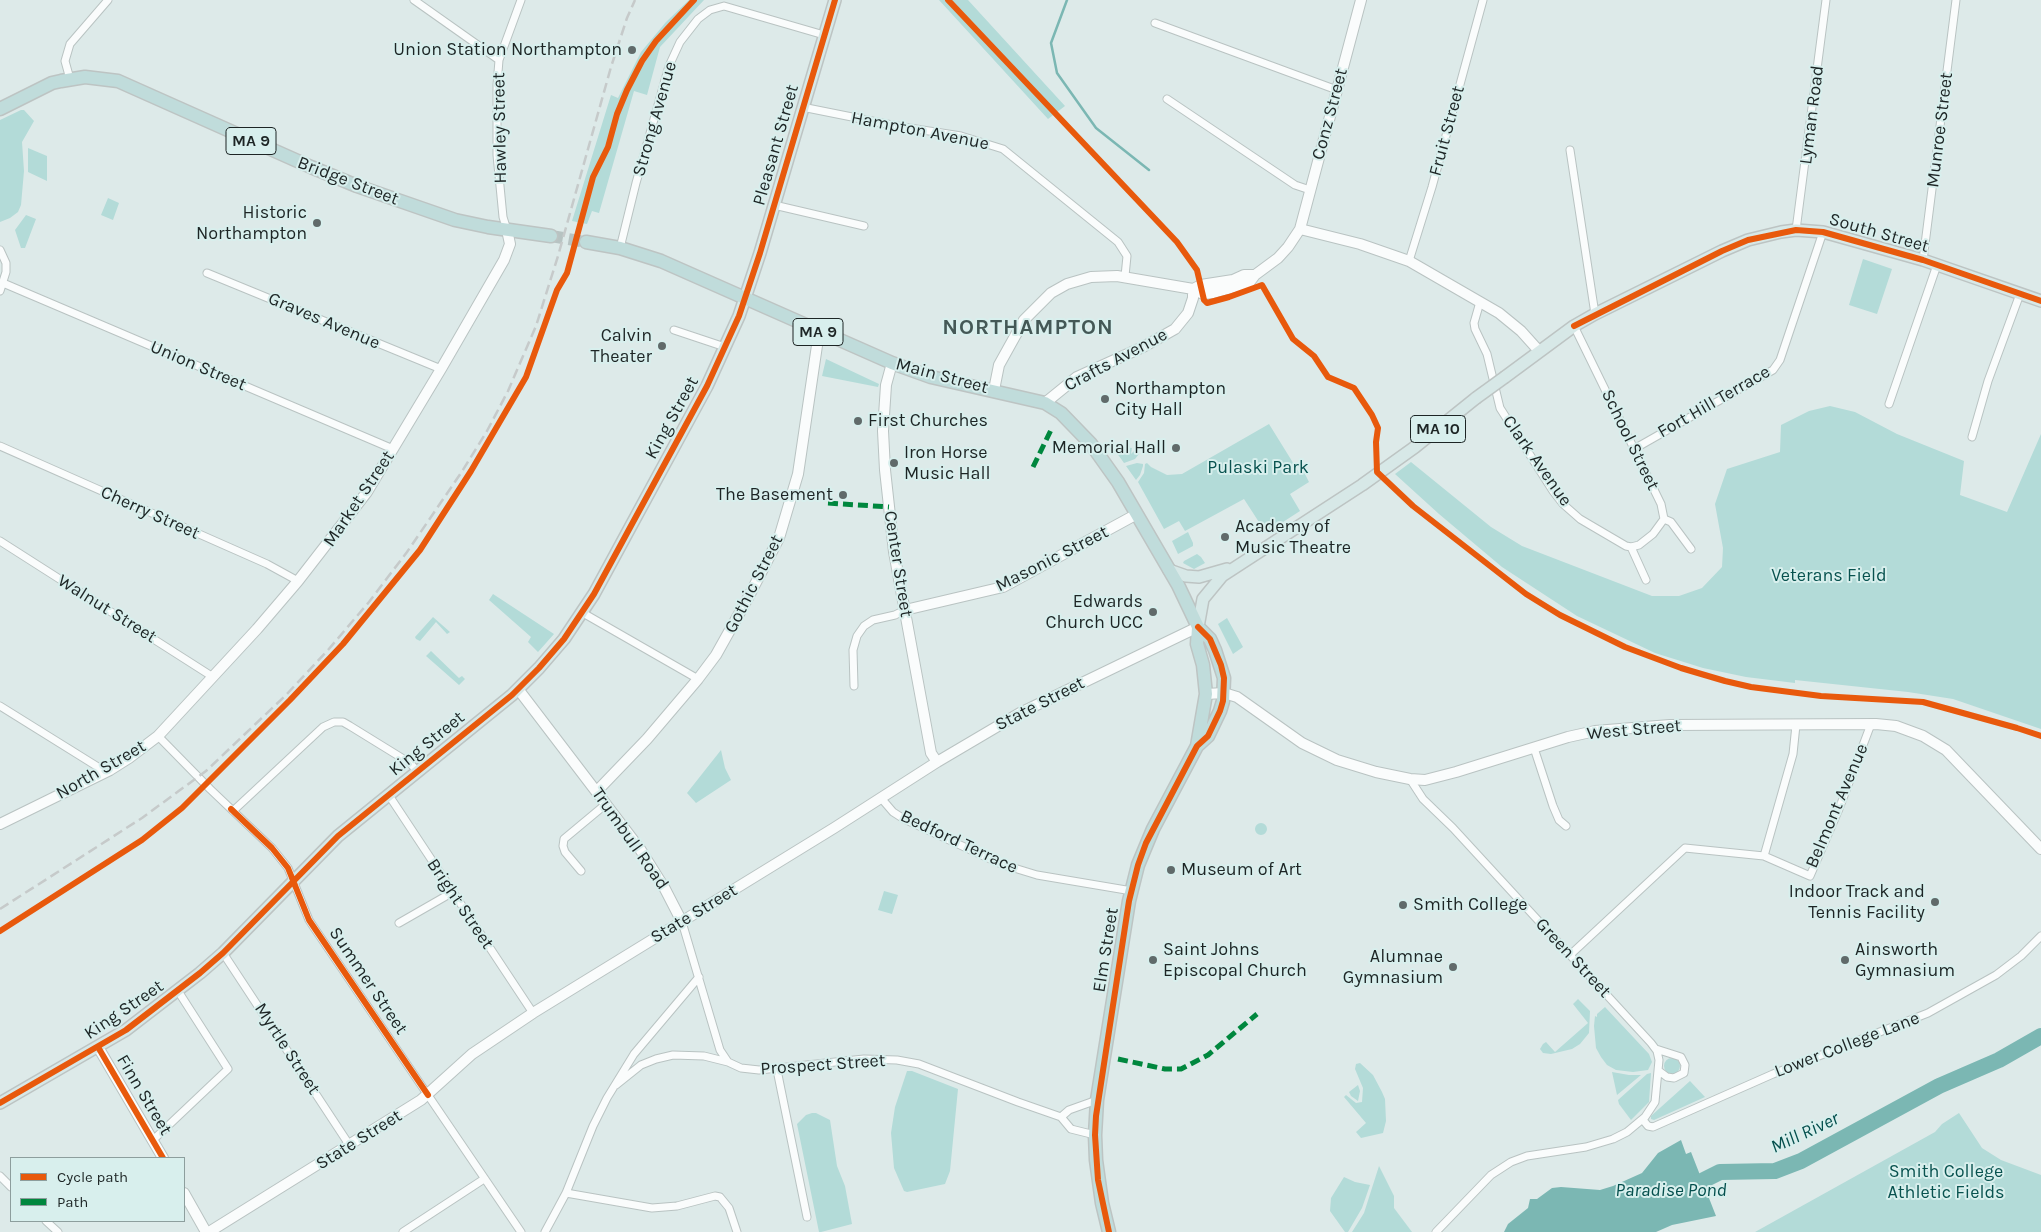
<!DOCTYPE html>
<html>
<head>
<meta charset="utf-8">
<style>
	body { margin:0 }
	#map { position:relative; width:2041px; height:1232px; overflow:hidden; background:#ddeae9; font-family:Karla,sans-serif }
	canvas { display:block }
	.legend { position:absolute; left:10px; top:1157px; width:175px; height:65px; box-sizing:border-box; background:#d8efed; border:1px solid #8d9e9d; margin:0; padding:6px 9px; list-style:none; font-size:15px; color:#1d2525 }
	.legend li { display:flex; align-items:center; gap:10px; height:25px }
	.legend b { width:25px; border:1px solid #8d9e9d }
</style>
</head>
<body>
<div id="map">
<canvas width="2041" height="1232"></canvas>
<ul class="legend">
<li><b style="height:6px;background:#e8590c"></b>Cycle path</li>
<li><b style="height:6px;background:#00873e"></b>Path</li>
</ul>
</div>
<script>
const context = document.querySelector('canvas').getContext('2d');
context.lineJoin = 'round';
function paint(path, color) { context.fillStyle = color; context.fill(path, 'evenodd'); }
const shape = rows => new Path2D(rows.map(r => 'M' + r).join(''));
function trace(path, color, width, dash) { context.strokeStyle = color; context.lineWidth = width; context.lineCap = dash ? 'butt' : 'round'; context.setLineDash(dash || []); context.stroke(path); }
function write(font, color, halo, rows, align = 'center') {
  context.font = font + ' Karla,sans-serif'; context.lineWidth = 4; context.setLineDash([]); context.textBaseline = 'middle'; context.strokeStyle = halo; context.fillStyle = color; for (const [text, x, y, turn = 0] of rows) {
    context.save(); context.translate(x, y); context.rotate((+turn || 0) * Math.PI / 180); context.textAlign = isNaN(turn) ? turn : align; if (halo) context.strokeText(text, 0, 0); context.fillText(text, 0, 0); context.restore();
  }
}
paint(shape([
	[689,0,704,0,660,47,647,95,634,91,599,213,592,211,587,224,572,221,611,95,618,98,641,52,666,22],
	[939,0,968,0,1065,106,1048,119],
	[21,110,24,110,34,121,22,142,24,171,21,205,18,212,10,218,0,222,0,120],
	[28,148,47,156,47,181,28,172],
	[108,198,119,203,113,220,101,215],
	[26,215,36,219,25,248,21,248,15,230],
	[1863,259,1892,269,1877,314,1849,305],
	[826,359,879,384,878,387,822,376],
	[1830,406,1855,412,1897,434,1964,461,1960,495,2007,512,2041,434,2041,729,1953,699,1908,692,1795,680,1795,683,1746,677,1703,668,1655,653,1577,616,1502,567,1439,514,1395,474,1411,462,1491,527,1522,546,1652,596,1679,596,1702,588,1722,567,1723,548,1715,504,1727,469,1780,452,1781,425,1809,411],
	[1269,424,1300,474,1304,472,1309,482,1290,494,1300,511,1266,533,1244,499,1185,531,1179,521,1164,529,1138,482,1144,473,1145,464,1147,463,1151,467,1167,475,1182,474],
	[1122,447,1132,448,1131,454,1135,450,1139,454,1135,459,1124,463,1114,449],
	[1137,463,1143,464,1143,466,1140,475,1136,480,1126,466],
	[1188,532,1193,543,1193,546,1178,554,1172,541],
	[1197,554,1201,557,1205,563,1194,569,1183,563,1184,561],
	[493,594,554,634,538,652,528,642,531,637,489,600],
	[433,617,450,632,447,634,436,622,420,641,416,639,415,637],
	[1227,618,1243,647,1233,654,1218,624],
	[431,651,459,678,462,676,465,679,459,685,426,656],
	[721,750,725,768,731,780,696,803,687,793],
	'1255 829a6 6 0 1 1 12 0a6 6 0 1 1-12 0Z',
	[884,891,898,895,892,914,878,910],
	[1578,999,1590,1011,1589,1033,1580,1044,1572,1049,1551,1054,1543,1053,1540,1049,1543,1044,1546,1042,1555,1052,1588,1023,1573,1004],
	[1605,1007,1649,1054,1652,1062,1648,1070,1633,1072,1616,1070,1607,1065,1601,1057,1596,1048,1594,1026,1595,1016,1597,1017,1597,1014],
	'1664 1066a8 8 0 1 1 16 0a8 8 0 1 1-16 0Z',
	[1360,1063,1373,1075,1382,1092,1385,1099,1386,1121,1383,1133,1361,1138,1356,1132,1366,1123,1344,1097,1346,1095,1356,1103,1362,1102,1363,1088,1355,1069,1356,1064],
	[907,1071,912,1071,958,1089,950,1171,945,1184,907,1192,904,1191,894,1168,891,1133,895,1107],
	[1612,1072,1629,1075,1641,1075,1617,1095],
	[1651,1073,1649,1102,1631,1120,1619,1104,1618,1100,1647,1074],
	[1690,1081,1705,1097,1654,1120,1651,1119,1651,1116],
	[1358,1085,1360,1091,1358,1101,1351,1096,1349,1092],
	[812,1113,816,1113,830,1120,837,1166,845,1186,852,1224,821,1232,819,1232,797,1124,806,1115],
	[1959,1113,1982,1148,2001,1160,2041,1175,2041,1232,1755,1232,1935,1132,1942,1124],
	[1379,1166,1394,1196,1394,1208,1412,1232,1352,1232,1364,1213],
	[1344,1177,1355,1182,1370,1185,1362,1208,1348,1232,1345,1232,1330,1211,1331,1198]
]), '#b3dbd8');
paint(shape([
	[1681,1140,1686,1154,1691,1152,1716,1216,1672,1225,1656,1232,1504,1232,1508,1224,1528,1208,1530,1199,1537,1199,1552,1188,1561,1187,1600,1190,1613,1186,1642,1173,1658,1153]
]), '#7bb7b3');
trace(shape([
	[1067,0,1051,43,1057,73,1096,128,1149,170]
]), '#7bb7b3', 2.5);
trace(shape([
	[1682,1191,1720,1172,1775,1171,1801,1161,1939,1086,1999,1060,2041,1036]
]), '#7bb7b3', 16);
trace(shape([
	[551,236,586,242]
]), '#b7c3c2', 12, [12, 6]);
const street = shape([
	[414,0,499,60],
	[1155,23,1337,90],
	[70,79,65,61,70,44,108,0],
	[1167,99,1295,185,1310,190],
	[802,107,897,126,961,136,1003,149,1118,242,1127,256,1125,276],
	[1570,150,1595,314],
	[774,205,864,226],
	[507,230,503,217,497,155,497,85,499,60,521,0],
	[1796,230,1826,0],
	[620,248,636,183,669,66,680,42,698,19,710,10,724,6,824,35],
	[0,250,6,263,6,272,0,291],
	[1923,260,1956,0],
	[1409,261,1432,187,1483,0],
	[207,273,441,369],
	[3,283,393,449],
	[1480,302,1474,323,1475,329,1487,354,1500,408,1553,491,1563,504,1580,519,1626,546,1631,547,1639,545,1653,534,1664,519],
	[1574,326,1661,504,1664,519,1671,522,1691,549],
	[674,330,725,347],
	[1889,404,1937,265],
	[1972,437,1988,381,2020,294],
	[0,446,267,564,298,581],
	[1634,449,1773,370,1780,360,1823,232],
	[0,541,213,677],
	[1631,547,1646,580],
	[583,613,698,679],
	[854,686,853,650,857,636,864,626,873,620,895,615,905,610],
	[0,706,98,767,102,774],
	[158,736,210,789,272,848,288,868,309,920,315,929,521,1232],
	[1534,748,1553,806,1559,820,1566,826],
	[1410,779,1423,799,1453,828,1651,1043,1657,1051,1659,1060,1655,1102,1645,1117,1627,1132,1613,1139,1586,1147,1527,1156,1511,1162,1491,1175,1436,1232],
	[388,794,533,1013],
	[881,798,893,812,904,819,1001,864,1037,875,1132,891],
	[233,811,323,727,334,722,343,722,350,726,410,763,417,771],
	[1764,856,1793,754,1796,725],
	[581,871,565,852,563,846,564,839,606,804],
	[682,922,720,1050,728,1062],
	[399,923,453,892],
	[223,953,350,1146],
	[1570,955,1685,848,1764,856,1810,876,1839,809,1871,724],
	[1656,1049,1681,1057,1685,1065,1684,1073,1674,1078,1667,1077,1659,1071],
	[777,1070,807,1217],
	[616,1085,641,1065,656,1059,673,1055,704,1056,728,1062,741,1068,759,1070,864,1059,897,1060,919,1064,1018,1102,1061,1117,1071,1129,1095,1135],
	[1061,1117,1069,1110,1097,1100],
	[1643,1120,1648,1126,1653,1127,1773,1074,1928,1013,1996,975,2021,956,2041,936],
	[153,1140,228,1069,178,991],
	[0,1176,11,1187],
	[566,1193,652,1208,677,1206,715,1196,720,1197,729,1208,737,1232],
	[46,1221,58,1232],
	[403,1232,484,1179],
	[545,1232,566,1193,593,1126,607,1098,634,1054,699,977]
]);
const secondary = shape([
	[1300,229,1360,244,1409,261,1499,313,1521,331,1539,351],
	[1193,289,1201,285,1233,280,1244,275,1255,275],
	[892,363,886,385,883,431,885,470,894,552,931,753,937,762],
	[994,390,999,365,1024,320,1051,293,1067,284,1091,277,1117,276,1193,289,1203,294,1213,293,1249,283,1255,275,1278,258,1288,247,1300,229,1361,0],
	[1045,403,1077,377,1143,347,1175,329,1188,313,1193,298,1193,289],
	[905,610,1003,587,1137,514],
	[518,689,640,849,665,889,682,922],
	[1206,694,1224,693,1237,697,1302,743,1337,760,1376,772,1410,779,1425,780,1456,772,1568,737,1595,731,1670,725,1876,724,1896,726,1923,736,1946,750,2041,849],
	[597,791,647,739,698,679,716,655,749,596,779,538,798,474,819,332],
	[0,824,110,770,129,758,158,736,257,629,298,581,367,492,441,369,504,260,510,244,507,230],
	[98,1047,163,1158],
	[184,1193,206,1232],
	[209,1232,421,1100,472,1054,533,1013,834,828,937,762,1020,713,1198,627]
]);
const primary = shape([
	[1505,377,1574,326,1595,314,1722,251,1748,240,1781,232,1796,230,1823,232,1923,260,2041,301],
	[1169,570,1186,576,1199,577,1227,569],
	[1198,627,1203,599,1222,576,1362,485,1415,447,1476,398],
	[0,1103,126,1030,200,973,223,953,338,836,512,695,539,668,564,639,594,594,626,535,707,386,739,316,760,253,835,0]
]);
const highway = shape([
	[0,109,52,83,61,81,85,77,118,81,311,167,357,186,455,220,488,227,551,236],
	[586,242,620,248,661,261,892,363,931,377,1045,403,1061,413,1091,444,1118,482,1178,585,1198,627,1210,639,1215,650,1224,678,1223,701,1220,711,1208,736,1197,746],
	[1109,1232,1102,1203,1096,1160,1095,1135,1097,1100,1129,901,1138,865,1153,829,1197,746,1206,694,1203,665,1197,644,1198,627]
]);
trace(street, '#b9c3c2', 9);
trace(secondary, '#b9c3c2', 12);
trace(primary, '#bdc4c3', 14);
trace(highway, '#bdc4c3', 15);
trace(street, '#fafcfc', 7);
trace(secondary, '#fafcfc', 10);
trace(primary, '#d7e8e7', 11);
trace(highway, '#c0dcdb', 12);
trace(shape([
	[0,909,142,818,206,771,285,696,328,650,369,602,407,552,461,473,487,431,508,391,536,326,558,256,611,67,627,18,635,0]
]), '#c6caca', 2.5, [10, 5]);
const primaryBridge = shape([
	[1476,398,1505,377]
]);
trace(primaryBridge, '#bdc4c3', 14, []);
trace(primaryBridge, '#d7e8e7', 11);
trace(shape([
	[1033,467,1051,430],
	[828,503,889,507],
	[1118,1059,1165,1069,1181,1069,1208,1055,1257,1014]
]), '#00873e', 5, [10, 5]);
trace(shape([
	[948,0,1177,242,1197,270,1204,300,1207,303,1229,297,1262,285,1293,339,1314,356,1328,377,1354,388,1372,415,1378,428,1376,442,1377,472,1413,506,1526,594,1560,615,1625,647,1681,668,1725,681,1751,687,1821,696,1923,702,2017,728,2041,736],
	[1574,326,1722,251,1748,240,1796,230,1823,232,1923,260,2041,301],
	[231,809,272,848,288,868,309,920,428,1095],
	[0,931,142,840,182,808,290,700,343,644,420,550,471,471,526,377,557,290,567,273,593,177,608,147,617,114,627,90,642,61,656,41,694,0],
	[98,1047,163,1158],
	[0,1103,126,1030,200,973,223,953,338,836,512,695,539,668,564,639,594,594,626,535,707,386,739,316,760,253,835,0],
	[1109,1232,1098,1180,1095,1135,1096,1116,1129,901,1138,865,1146,843,1197,746,1208,736,1220,711,1223,701,1224,678,1221,665,1210,639,1198,627]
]), '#e8590c', 6);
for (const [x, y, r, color] of [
	[632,50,5,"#606a6a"],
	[317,223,5,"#606a6a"],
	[662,346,5,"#606a6a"],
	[1105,399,5,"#606a6a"],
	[858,421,5,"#606a6a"],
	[1176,448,5,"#606a6a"],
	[894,463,5,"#606a6a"],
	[843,495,5,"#606a6a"],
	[1225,537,5,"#606a6a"],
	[1153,612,5,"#606a6a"],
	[1171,870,5,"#606a6a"],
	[1935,902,5,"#606a6a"],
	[1403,905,5,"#606a6a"],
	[1153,960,5,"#606a6a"],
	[1845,960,5,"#606a6a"],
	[1453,967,5,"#606a6a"]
]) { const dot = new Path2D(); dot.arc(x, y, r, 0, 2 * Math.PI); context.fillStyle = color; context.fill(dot); trace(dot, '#d8efed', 2); }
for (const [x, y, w] of [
	[251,141,50],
	[818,332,50],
	[1438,429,55]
]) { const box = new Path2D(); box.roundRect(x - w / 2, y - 13.5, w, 27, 4); context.fillStyle = '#d8efed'; context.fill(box); trace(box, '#1d2525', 1); }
write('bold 16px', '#1d2525', null, [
	["MA 9",251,141],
	["MA 9",818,332],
	["MA 10",1438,429]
]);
write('18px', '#1d2525', '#d8efed', [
	["Union Station Northampton",622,50],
	["Historic",307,213],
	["Northampton",307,234],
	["Calvin",652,336],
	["Theater",652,357],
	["Northampton",1115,389,"left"],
	["City Hall",1115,410,"left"],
	["First Churches",868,421,"left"],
	["Memorial Hall",1166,448],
	["Iron Horse",904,453,"left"],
	["Music Hall",904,474,"left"],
	["The Basement",833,495],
	["Academy of",1235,527,"left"],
	["Music Theatre",1235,548,"left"],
	["Edwards",1143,602],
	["Church UCC",1143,623],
	["Museum of Art",1181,870,"left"],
	["Indoor Track and",1925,892],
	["Tennis Facility",1925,913],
	["Smith College",1413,905,"left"],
	["Saint Johns",1163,950,"left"],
	["Episcopal Church",1163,971,"left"],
	["Ainsworth",1855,950,"left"],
	["Gymnasium",1855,971,"left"],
	["Alumnae",1443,957],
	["Gymnasium",1443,978]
], 'right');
write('18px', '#1d2525', '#d8efed', [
	["Conz Street",1330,114,-75],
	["Lyman Road",1812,115,-83],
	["Strong Avenue",655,119,-74],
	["Hawley Street",500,128,-91],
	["Munroe Street",1940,130,-83],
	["Hampton Avenue",920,131,11],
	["Fruit Street",1447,131,-75],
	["Pleasant Street",776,145,-74],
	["Bridge Street",348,181,21],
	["South Street",1879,233,16],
	["Graves Avenue",324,321,23],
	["Crafts Avenue",1116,360,-28],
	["Union Street",198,366,23],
	["Main Street",942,376,15],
	["Fort Hill Terrace",1714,402,-30],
	["King Street",672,418,-61],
	["School Street",1630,440,64],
	["Clark Avenue",1537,461,55],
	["Market Street",359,499,-56],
	["Cherry Street",150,513,24],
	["Masonic Street",1052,559,-27],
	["Center Street",898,564,81],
	["Gothic Street",754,584,-63],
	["Walnut Street",107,609,32],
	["State Street",1040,704,-27],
	["West Street",1634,730,-5],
	["King Street",427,744,-39],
	["North Street",101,770,-30],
	["Belmont Avenue",1837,806,-67],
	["Trumbull Road",630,839,55],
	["Bedford Terrace",959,842,25],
	["Bright Street",460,904,56],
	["State Street",694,914,-31],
	["Elm Street",1106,950,-81],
	["Green Street",1573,958,47],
	["Summer Street",368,981,56],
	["King Street",124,1010,-34],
	["Lower College Lane",1847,1045,-21],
	["Myrtle Street",287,1049,57],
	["Prospect Street",823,1065,-4],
	["Finn Street",144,1095,59],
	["State Street",359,1140,-32]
]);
write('18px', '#08524f', '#d8efed', [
	["Pulaski Park",1258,468],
	["Veterans Field",1829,576],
	["Smith College",1946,1172],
	["Athletic Fields",1946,1193]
]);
write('italic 19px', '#044f4d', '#d8efed', [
	["Mill River",1805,1133,-25],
	["Paradise Pond",1671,1191]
]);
context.letterSpacing = '1px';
write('bold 22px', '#445856', '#d8efed', [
	["NORTHAMPTON",1028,328]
]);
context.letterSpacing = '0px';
</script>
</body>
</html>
